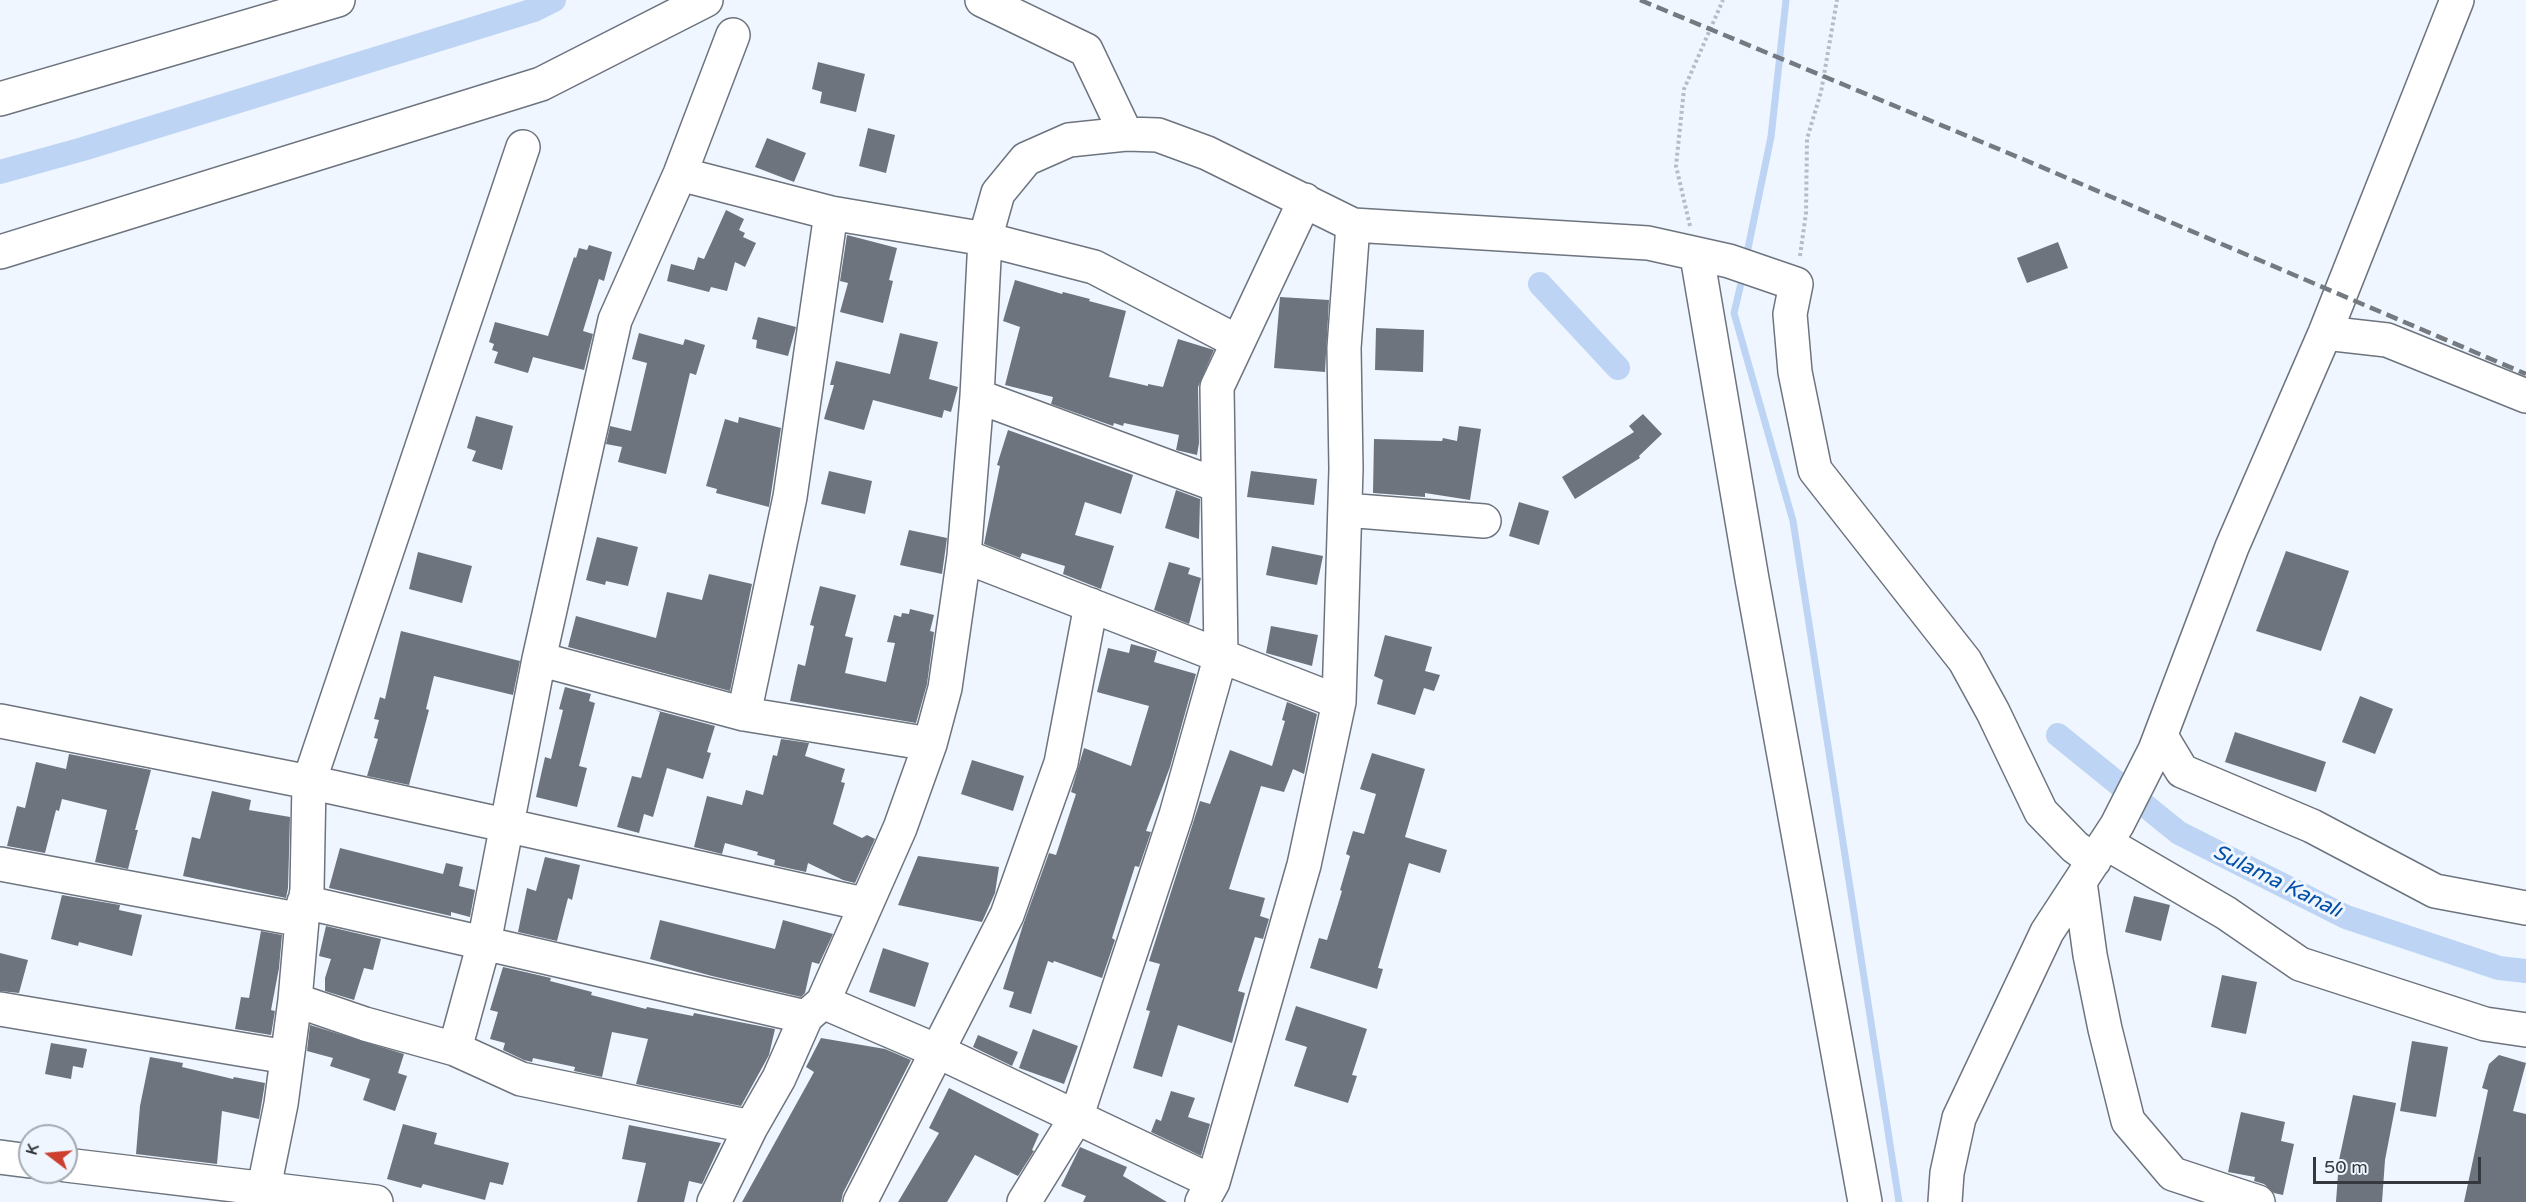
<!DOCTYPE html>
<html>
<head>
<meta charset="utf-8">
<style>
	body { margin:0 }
	#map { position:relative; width:2526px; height:1202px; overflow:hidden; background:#eff6ff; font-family:"Varela Round",sans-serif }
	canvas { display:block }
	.north { position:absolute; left:18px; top:1124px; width:60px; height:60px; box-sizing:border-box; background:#eff6ff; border:2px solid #a5aab1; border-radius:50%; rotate:286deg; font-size:16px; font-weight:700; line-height:24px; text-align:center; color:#35393d }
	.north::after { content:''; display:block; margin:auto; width:21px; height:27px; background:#cc3f2e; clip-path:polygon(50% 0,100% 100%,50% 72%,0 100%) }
	.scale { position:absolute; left:2313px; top:1157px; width:168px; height:27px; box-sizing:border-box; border:3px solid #35393d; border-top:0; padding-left:8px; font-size:18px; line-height:21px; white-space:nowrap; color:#35393d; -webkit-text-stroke:4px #eff6ff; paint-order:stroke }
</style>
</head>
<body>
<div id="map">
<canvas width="2526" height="1202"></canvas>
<div class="north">K</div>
<div class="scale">50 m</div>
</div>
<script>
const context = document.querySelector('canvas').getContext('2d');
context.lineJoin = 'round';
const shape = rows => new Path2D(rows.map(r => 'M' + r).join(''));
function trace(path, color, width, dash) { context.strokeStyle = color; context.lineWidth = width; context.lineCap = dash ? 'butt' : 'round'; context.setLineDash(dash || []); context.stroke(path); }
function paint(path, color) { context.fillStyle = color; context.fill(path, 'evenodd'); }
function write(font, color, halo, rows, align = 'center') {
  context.font = font + ' "Varela Round",sans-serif'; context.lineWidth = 6; context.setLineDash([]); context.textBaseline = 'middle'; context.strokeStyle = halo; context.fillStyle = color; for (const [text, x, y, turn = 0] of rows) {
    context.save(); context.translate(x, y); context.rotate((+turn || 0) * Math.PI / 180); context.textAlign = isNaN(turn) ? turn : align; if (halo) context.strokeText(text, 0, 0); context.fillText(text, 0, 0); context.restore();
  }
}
trace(shape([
	[1746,258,1771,137,1786,0],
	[1743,275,1734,313,1793,521,1899,1202]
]), '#bdd4f4', 7);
trace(shape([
	[0,172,83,149,534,10,554,0],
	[1540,284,1618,368],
	[2058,735,2179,833,2346,917,2499,968,2526,971]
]), '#bdd4f4', 24);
paint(shape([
	[818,62,865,74,856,112,820,103,822,92,812,89],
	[868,128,895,135,886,173,859,166],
	[767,138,806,153,794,182,755,167],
	[726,210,744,219,739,230,745,233,743,237,756,243,745,267,735,262,727,291,711,287,709,292,667,281,671,264,694,270,698,257,704,259],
	[847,235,897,248,889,280,893,281,883,323,840,312,848,283,840,281],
	[2058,242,2068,268,2027,283,2017,258],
	[589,245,612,252,604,281,599,279,583,331,593,334,584,370,533,357,528,373,494,363,498,352,492,350,494,344,489,342,495,322,548,336,574,257,576,258,579,248,587,250],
	[1015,280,1062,294,1063,292,1090,299,1089,301,1126,311,1109,377,1148,386,1148,384,1163,387,1178,339,1214,350,1198,387,1199,443,1197,455,1176,450,1179,435,1124,423,1123,426,1114,423,1113,426,1051,404,1053,397,1005,385,1020,327,1003,321],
	[1280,297,1329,300,1325,372,1274,368],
	[758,317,796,327,788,356,756,348,757,340,752,339],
	[1376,328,1424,330,1423,372,1375,370],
	[639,333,683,345,685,339,705,345,696,375,690,373,666,474,618,462,622,447,606,444,610,426,631,431,647,363,632,359],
	[900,333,938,342,929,379,958,387,951,412,944,410,942,418,873,400,864,430,824,419,834,385,830,385,836,361,890,374],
	[1643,414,1662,434,1639,456,1640,458,1575,499,1562,477,1634,432,1629,426],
	[476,416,513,426,502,470,472,461,476,451,467,448],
	[739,417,781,428,769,507,716,493,717,489,706,486,725,419,738,423],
	[1459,426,1481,429,1470,500,1425,493,1425,497,1373,493,1374,439,1442,441,1443,438,1457,441],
	[1008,430,1133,475,1121,514,1085,502,1075,535,1114,546,1101,589,1063,574,1065,566,1022,553,1020,558,984,544,1000,466,997,465],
	[829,471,872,481,865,514,821,504],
	[1251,471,1317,479,1314,505,1247,497],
	[1176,490,1200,499,1199,539,1165,528],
	[1519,502,1549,511,1539,545,1509,536],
	[909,530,947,538,942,574,900,565],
	[597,537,638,547,628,586,606,581,605,585,586,580],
	[1272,546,1323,556,1317,585,1266,575],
	[2286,551,2349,571,2321,651,2256,631],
	[418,552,472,566,462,603,409,589],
	[1169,562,1190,568,1188,574,1201,578,1189,624,1154,610],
	[709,574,752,584,730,691,568,647,576,616,656,638,667,592,702,600],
	[820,586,856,595,845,636,853,638,845,673,886,682,895,643,887,642,894,615,901,617,902,613,909,614,910,609,934,615,930,631,934,632,927,684,916,723,790,701,798,664,805,666,814,626,810,625],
	[1271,626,1318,635,1312,666,1266,653],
	[401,631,520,661,513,695,434,676,426,709,429,710,409,785,367,776,378,739,374,738,379,720,374,719,380,697,385,699],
	[1385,635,1432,647,1425,671,1440,675,1434,691,1424,688,1415,715,1377,704,1383,680,1374,676],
	[1131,644,1157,651,1154,662,1196,674,1170,767,1146,831,1151,832,1139,867,1135,866,1112,938,1115,940,1102,978,1054,961,1053,963,1048,961,1031,1014,1009,1007,1014,992,1003,989,1023,925,1049,853,1056,855,1076,794,1071,792,1084,748,1131,766,1149,706,1097,692,1108,648,1129,653],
	[565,687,591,694,589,701,595,703,579,766,587,768,577,807,536,797,545,757,551,759,563,710,559,709],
	[2360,696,2393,709,2375,754,2342,742],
	[1287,702,1317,714,1304,774,1293,769,1284,792,1261,786,1229,889,1265,898,1260,916,1269,919,1263,939,1255,937,1238,991,1245,993,1232,1043,1178,1025,1162,1077,1133,1068,1150,1011,1146,1010,1160,964,1149,961,1200,801,1210,804,1230,750,1272,766,1285,721,1282,720],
	[655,710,715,726,707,752,711,753,703,779,667,768,653,817,644,814,639,833,617,827,632,776,641,778,660,712],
	[2235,732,2326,762,2316,792,2225,762],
	[781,739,809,743,805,756,845,769,841,782,845,783,833,824,862,838,867,835,875,839,855,883,843,880,808,863,806,872,774,865,775,860,757,855,758,852,725,843,722,854,694,847,707,796,742,805,746,790,763,795,773,755,777,756],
	[1372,753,1425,769,1405,837,1447,850,1440,873,1409,863,1378,968,1383,969,1377,989,1310,968,1319,938,1327,940,1342,891,1340,890,1350,856,1346,854,1353,831,1364,834,1376,794,1360,789],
	[69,754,151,770,135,830,138,830,128,869,95,862,107,810,62,799,59,811,56,810,45,853,7,846,17,806,25,808,36,762,66,769],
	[972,760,1024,776,1013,811,961,794],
	[212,791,251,800,249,810,290,817,288,888,286,898,183,876,192,837,200,839],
	[340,848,443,874,446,863,463,867,459,886,475,890,470,917,451,912,451,916,329,888],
	[918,856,999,867,995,893,982,922,898,905],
	[545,857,580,865,572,900,568,898,557,941,518,932,527,888,536,891],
	[62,895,120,905,119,910,142,915,132,956,79,942,78,946,51,939],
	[2134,896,2170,905,2161,941,2125,932],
	[660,920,775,949,783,920,833,934,819,964,812,962,805,993,801,997,712,976,650,959],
	[326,926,381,939,373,970,364,968,354,1000,325,991,325,978,331,959,319,956],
	[261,931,282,935,279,968,271,1010,275,1011,271,1035,235,1029,241,997,249,998],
	[883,948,929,963,915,1007,869,992],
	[0,953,28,960,19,993,0,991],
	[503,967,551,978,550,981,592,992,591,995,646,1009,647,1007,693,1016,694,1013,775,1029,769,1055,741,1106,636,1084,648,1039,612,1032,602,1077,574,1071,575,1067,533,1058,532,1062,524,1060,503,1050,505,1043,490,1039,498,1012,490,1010],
	[2222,975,2257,982,2246,1034,2211,1027],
	[1296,1006,1367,1029,1352,1075,1357,1076,1348,1103,1294,1086,1307,1047,1285,1040],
	[310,1025,404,1054,398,1073,407,1076,395,1111,363,1100,370,1079,330,1066,333,1058,307,1051],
	[1033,1029,1078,1046,1064,1084,1019,1068],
	[978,1035,1018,1052,1012,1066,973,1047],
	[821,1038,885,1049,911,1060,843,1193,841,1202,742,1202,814,1072,806,1067],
	[2412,1041,2448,1047,2436,1117,2400,1111],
	[51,1043,87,1049,83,1068,73,1066,71,1079,45,1074],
	[2499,1055,2526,1063,2513,1111,2526,1114,2526,1202,2464,1202,2488,1090,2482,1088,2489,1064],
	[150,1057,183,1063,182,1067,233,1079,234,1077,265,1083,259,1119,222,1111,217,1164,136,1154,140,1106],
	[949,1088,1039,1134,1032,1150,1034,1151,1018,1176,975,1155,947,1202,898,1202,939,1133,929,1128],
	[1171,1091,1195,1098,1188,1117,1210,1124,1201,1156,1151,1132,1156,1119,1161,1121],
	[2353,1095,2396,1103,2385,1160,2382,1202,2336,1202,2339,1160],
	[2241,1112,2285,1122,2281,1141,2294,1144,2283,1195,2274,1193,2264,1184,2254,1181,2255,1177,2228,1172],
	[403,1124,437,1133,434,1144,509,1163,503,1185,490,1182,485,1200,423,1184,421,1188,387,1179],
	[629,1125,721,1143,702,1184,689,1181,684,1202,637,1202,646,1163,622,1159],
	[1080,1147,1127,1167,1123,1176,1167,1202,1083,1202,1086,1196,1061,1186]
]), '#6d747e');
const minor = shape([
	[982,0,1086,50,1126,134],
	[0,99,338,0],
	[680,174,831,213,985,239,1094,267,1238,342],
	[0,252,541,84,706,0],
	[1697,256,1752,579,1865,1202],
	[2325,333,2387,340,2526,396],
	[977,396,1217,485],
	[1345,510,1484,521],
	[964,556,1339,702,1304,865,1213,1182,1202,1202],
	[539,659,744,714,930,744],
	[1339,702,1346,469,1344,348,1353,225],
	[744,714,790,497,831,213],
	[0,721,309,782,864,904],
	[2161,736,2182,771,2312,826,2435,891,2526,908],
	[2106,843,2226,913,2300,964,2485,1024,2526,1030],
	[0,864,302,920],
	[2080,882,2090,955,2105,1029,2128,1121,2173,1174,2258,1202],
	[304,902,806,1017],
	[295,1000,365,1024,455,1049,521,1079,751,1127],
	[823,1002,937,1051,1213,1182],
	[0,1009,287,1057],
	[455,1049,484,943,539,659,615,320,680,174,733,35],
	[0,1157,30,1161],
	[66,1165,376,1202],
	[261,1202,281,1104,295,1000,302,920,307,890,309,782,523,147],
	[714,1202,751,1127,779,1078,806,1017,823,1002,900,828,930,744,945,688,964,556,977,396,985,239,998,193,1026,159,1069,140,1126,134,1158,135,1207,153,1353,225,1648,243,1729,261,1796,284,1790,314,1795,372,1815,470,1965,661,1993,712,2041,812,2075,847,2094,861],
	[860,1202,1007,915,1061,763,1091,605],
	[1024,1202,1076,1118,1176,815,1221,655,1217,387,1305,200],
	[1945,1202,1947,1173,1959,1118,2047,932,2117,825,2155,750,2232,547,2325,333,2457,0]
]);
trace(minor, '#6d747e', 36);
trace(shape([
	[1690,226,1676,166,1684,89,1723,0],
	[1800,256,1806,213,1807,139,1821,92,1837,0]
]), '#b6bcc4', 4, [3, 3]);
trace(minor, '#fff', 33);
trace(shape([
	[1640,0,2025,160,2526,374]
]), '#757a80', 4.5, [12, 6]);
write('italic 21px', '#004fa7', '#eff6ff', [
	["Sulama Kanalı",2277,882,26]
]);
</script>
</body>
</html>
